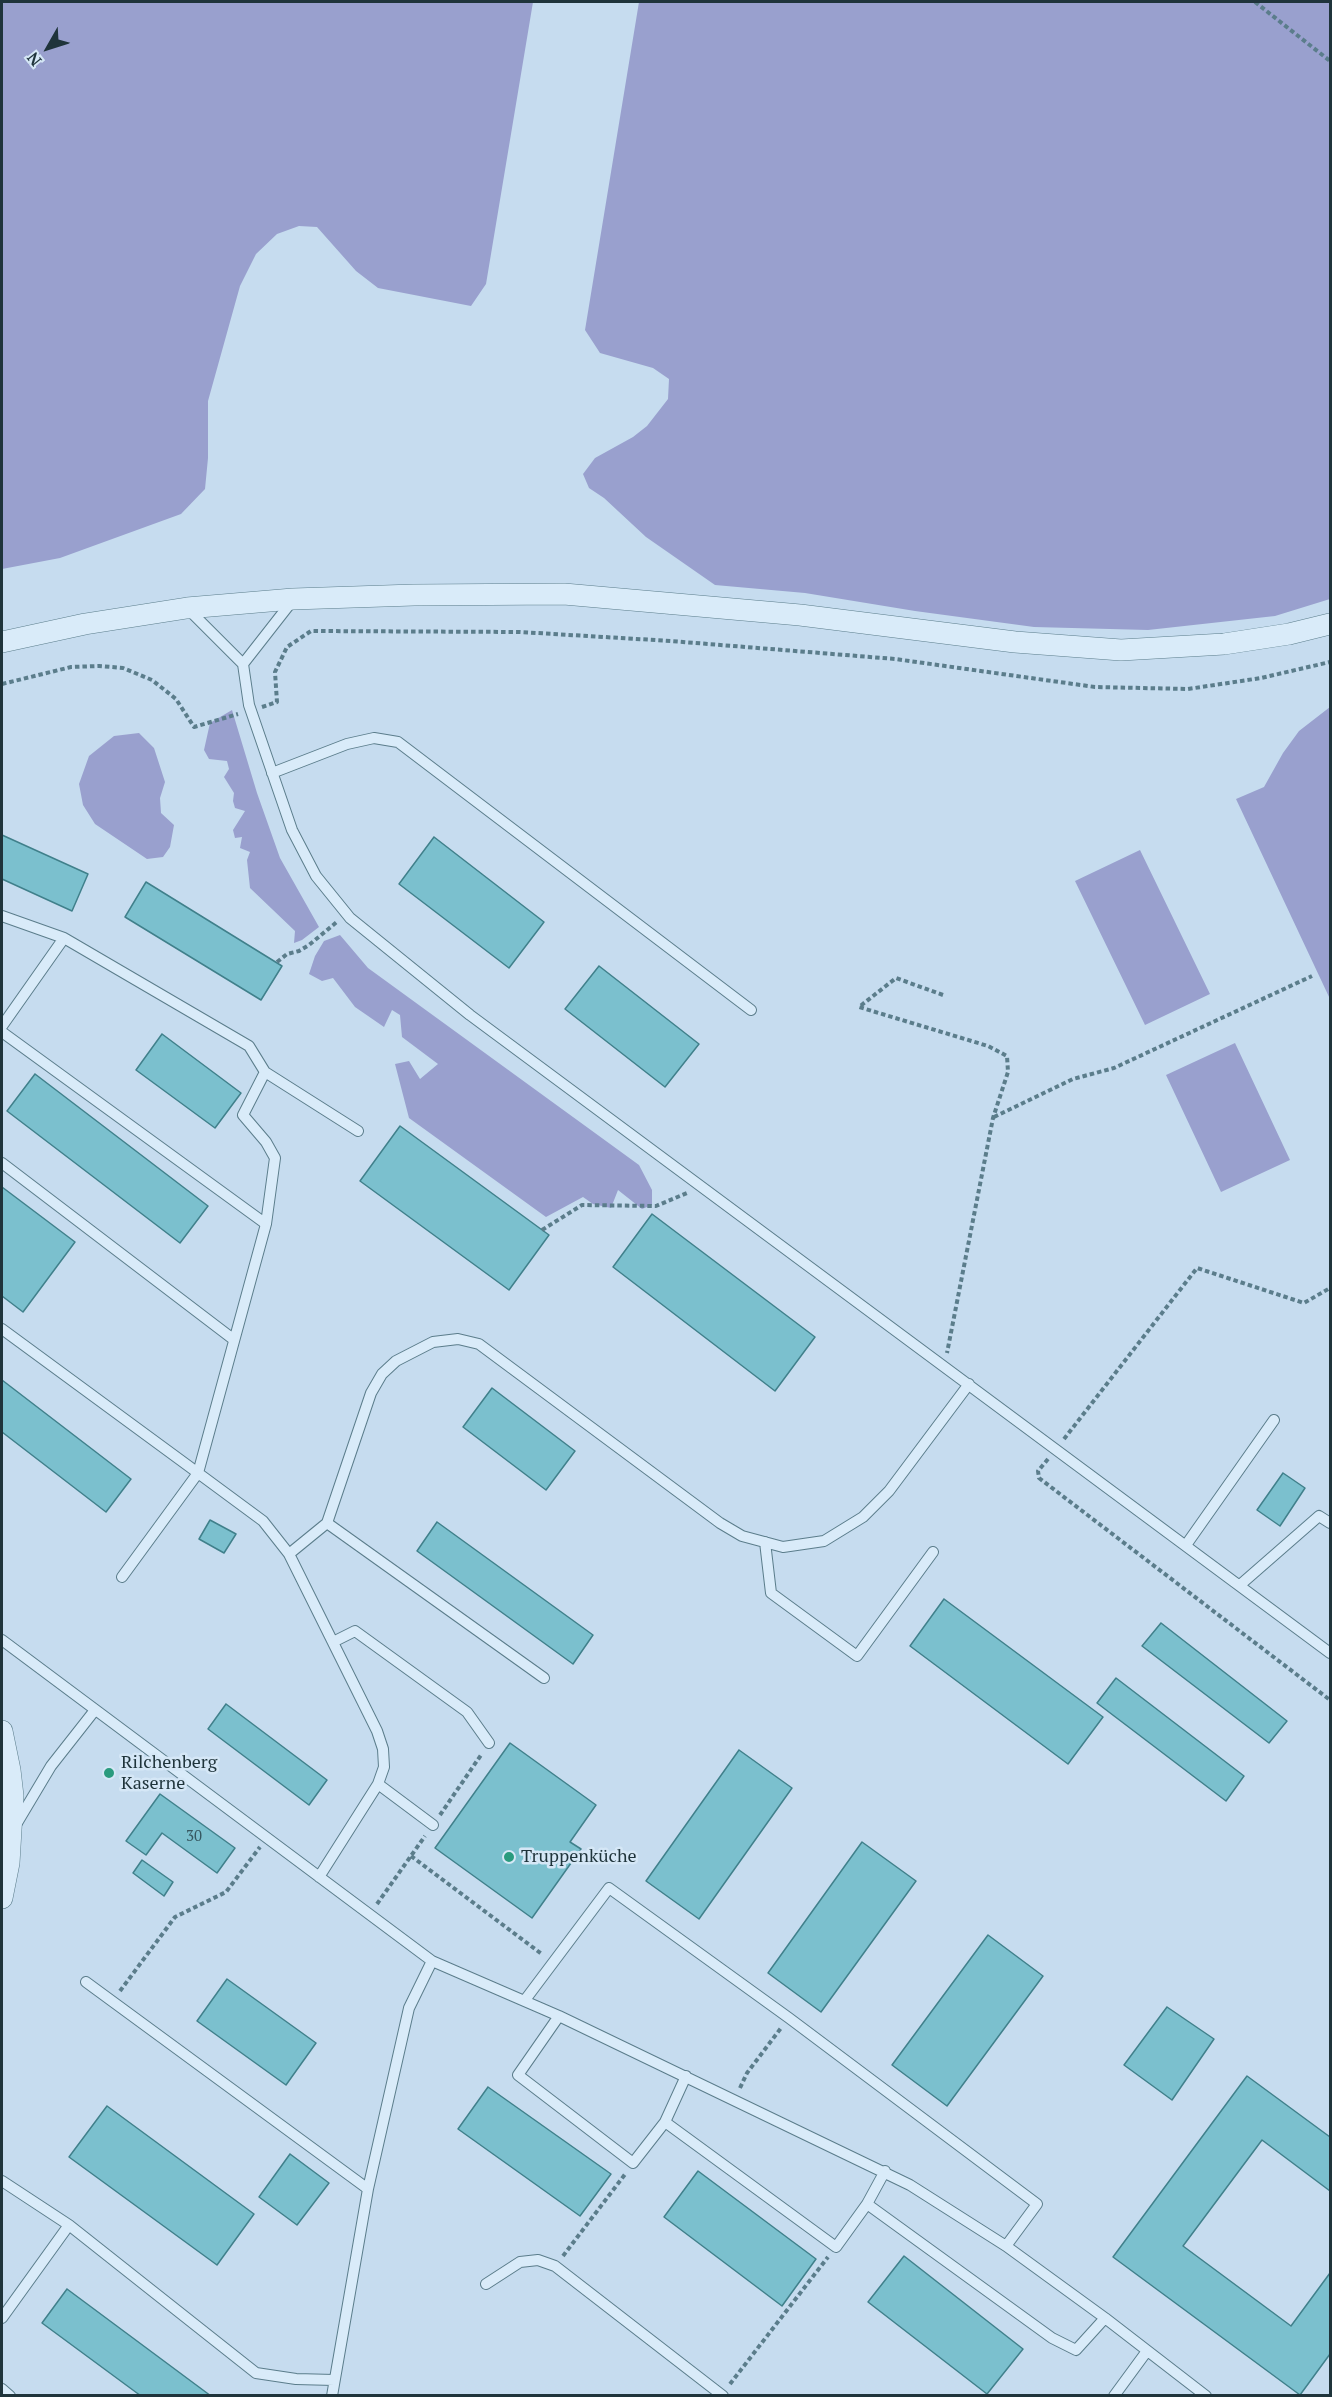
<!DOCTYPE html>
<html>
<head>
<meta charset="utf-8">
<style>
	body { margin:0 }
	#map { position:relative; width:1332px; height:2397px; overflow:hidden; background:#c6dcef; font-family:"PT Serif",serif }
	canvas { display:block }
	.frame { position:absolute; inset:0; border:3px solid #1f343b; pointer-events:none }
	.north { position:absolute; left:18px; top:18px; width:60px; height:60px; -webkit-text-stroke:4px #d5e7f6; paint-order:stroke; rotate:231deg; font-size:16px; font-weight:700; line-height:24px; text-align:center; color:#1f343b }
	.north::after { content:''; display:block; margin:auto; width:21px; height:27px; background:#1f343b; clip-path:polygon(50% 0,100% 100%,50% 72%,0 100%) }
</style>
</head>
<body>
<div id="map">
<canvas width="1332" height="2397"></canvas>
<div class="frame"></div>
<div class="north">N</div>
</div>
<script>
const context = document.querySelector('canvas').getContext('2d');
context.lineJoin = 'round';
function paint(path, color) { context.fillStyle = color; context.fill(path, 'evenodd'); }
const shape = rows => new Path2D(rows.map(r => 'M' + r).join(''));
function trace(path, color, width, dash) { context.strokeStyle = color; context.lineWidth = width; context.lineCap = dash ? 'butt' : 'round'; context.setLineDash(dash || []); context.stroke(path); }
function write(font, color, halo, rows, align = 'center') {
  context.font = font + ' "PT Serif",serif'; context.lineWidth = 5; context.setLineDash([]); context.textBaseline = 'middle'; context.strokeStyle = halo; context.fillStyle = color; for (const [text, x, y, turn = 0] of rows) {
    context.save(); context.translate(x, y); context.rotate((+turn || 0) * Math.PI / 180); context.textAlign = isNaN(turn) ? turn : align; if (halo) context.strokeText(text, 0, 0); context.fillText(text, 0, 0); context.restore();
  }
}
paint(shape([
	[2,2,533,2,486,284,471,306,378,288,356,271,317,227,299,226,277,234,256,254,240,286,208,401,208,458,205,489,181,514,60,558,2,569],
	[639,2,1330,2,1330,599,1275,616,1148,630,1034,627,915,611,805,593,715,585,646,537,604,498,589,488,583,474,595,458,633,437,647,426,668,399,669,379,653,368,600,353,585,330],
	[1330,707,1330,999,1236,799,1264,787,1283,753,1299,731],
	[232,710,257,793,280,858,319,927,302,940,294,943,295,931,250,888,247,860,250,852,240,848,242,837,235,838,233,830,245,811,235,808,233,801,234,793,224,777,229,769,227,761,209,759,204,750,210,723],
	[139,733,154,748,165,782,160,798,161,813,174,825,170,847,163,857,147,859,95,824,83,805,79,784,89,756,114,736],
	[1140,850,1210,994,1145,1025,1075,881],
	[340,935,368,968,639,1165,652,1190,652,1205,642,1209,618,1190,611,1208,593,1204,583,1197,546,1217,409,1118,395,1064,409,1061,420,1079,438,1064,402,1037,400,1015,392,1010,384,1027,355,1007,333,978,322,981,309,974,315,956,324,941],
	[1235,1043,1290,1160,1221,1192,1166,1075]
]), '#99a0ce');
const building = shape([
	[2,835,88,874,72,911,2,879,2,835],
	[434,837,544,922,509,968,399,884,434,837],
	[146,882,282,966,261,1000,125,917,146,882],
	[599,966,699,1044,665,1087,565,1009,599,966],
	[162,1034,241,1093,215,1128,136,1070,162,1034],
	[35,1074,208,1206,180,1243,7,1111,35,1074],
	[400,1126,549,1235,509,1290,360,1181,400,1126],
	[2,1187,75,1242,23,1312,2,1296,2,1187],
	[652,1214,815,1337,775,1391,613,1267,652,1214],
	[2,1380,131,1479,106,1512,2,1432,2,1380],
	[492,1388,575,1451,546,1490,463,1427,492,1388],
	[1283,1473,1305,1488,1280,1526,1257,1510,1283,1473],
	[210,1520,236,1534,224,1553,199,1539,210,1520],
	[437,1522,593,1635,573,1664,417,1551,437,1522],
	[944,1599,1103,1717,1068,1764,910,1646,944,1599],
	[1161,1623,1287,1721,1269,1743,1142,1646,1161,1623],
	[1116,1678,1244,1776,1226,1801,1097,1703,1116,1678],
	[226,1704,327,1780,309,1805,208,1729,226,1704],
	[510,1743,596,1805,570,1842,581,1849,532,1918,435,1848,510,1743],
	[739,1750,792,1788,699,1919,646,1881,739,1750],
	[160,1794,235,1848,217,1873,162,1833,146,1855,126,1841,160,1794],
	[862,1842,916,1881,821,2012,768,1973,862,1842],
	[142,1860,173,1882,164,1896,133,1873,142,1860],
	[988,1935,1043,1976,947,2106,892,2065,988,1935],
	[227,1979,316,2043,286,2085,197,2021,227,1979],
	[1167,2007,1214,2039,1172,2100,1124,2065,1167,2007],
	[1247,2076,1330,2137,1330,2191,1262,2140,1183,2246,1291,2326,1330,2273,1330,2354,1300,2395,1113,2257,1247,2076],
	[488,2087,611,2174,580,2216,458,2129,488,2087],
	[107,2106,254,2214,217,2265,69,2157,107,2106],
	[290,2154,329,2183,297,2225,259,2197,290,2154],
	[698,2171,816,2259,782,2306,664,2217,698,2171],
	[904,2256,1023,2349,987,2394,868,2302,904,2256],
	[67,2289,211,2396,141,2396,42,2323,67,2289]
]);
paint(building, '#7bc0ce');
trace(building, '#40808b', 1.5);
const service = shape([
	[188,609,243,664,293,600],
	[243,664,249,705,292,830,316,876,350,918,470,1015,1330,1653],
	[272,773,347,744,374,738,398,742,751,1010],
	[2,916,64,938,249,1046,265,1072],
	[2,1026,64,938],
	[2,1032,266,1224,198,1473,263,1521,289,1554,377,1731,383,1749,384,1767,378,1784,319,1877],
	[2,1163,233,1339],
	[266,1224,275,1158,266,1142,243,1115,265,1072,358,1131],
	[2,1329,198,1473,122,1577],
	[327,1523,544,1678],
	[765,1542,771,1593,857,1656,933,1552],
	[1186,1545,1274,1420],
	[289,1554,327,1523,371,1393,382,1374,396,1361,433,1342,458,1339,479,1344,720,1523,742,1536,783,1547,824,1541,863,1517,889,1491,969,1384],
	[1240,1585,1319,1516,1330,1523],
	[2,1640,432,1961,559,2016,910,2185,1006,2246,1105,2318,1206,2396],
	[333,1642,355,1631,467,1712,489,1743],
	[378,1784,433,1825],
	[17,1823,51,1766,95,1710],
	[86,1982,368,2189],
	[525,2000,609,1888,789,2018,1037,2204,1006,2246],
	[559,2016,518,2075,633,2163,665,2122,836,2247,867,2204,1052,2338,1076,2350,1105,2318],
	[665,2122,686,2076],
	[2,2181,69,2225],
	[867,2204,885,2171],
	[486,2284,520,2262,538,2260,555,2266,723,2396],
	[2,2318,69,2225,256,2373,296,2379,334,2380],
	[2,2389,10,2396],
	[332,2396,368,2189,409,2008,432,1961],
	[1114,2396,1147,2351]
]);
const minor = shape([
	[2,642,85,624,187,608,293,599,414,595,564,594,800,615,1015,642,1121,650,1224,644,1289,634,1330,624],
	[2,1731,10,1770,13,1796,9,1863,2,1898]
]);
trace(service, '#5b7d8b', 12);
trace(minor, '#5b7d8b', 22);
trace(shape([
	[1255,2,1330,61],
	[2,684,71,667,99,666,123,668,152,680,176,699,194,727,238,714],
	[262,707,277,702,275,672,287,647,311,631,520,632,671,641,895,659,1095,687,1188,689,1261,678,1330,662],
	[277,962,287,954,299,951,309,945,338,921],
	[943,995,896,978,859,1007,988,1046,1007,1056,1008,1072,993,1118,947,1353],
	[994,1117,1073,1079,1114,1068,1312,976],
	[542,1230,582,1205,656,1206,687,1193],
	[1064,1439,1197,1268,1304,1303,1330,1288],
	[1048,1459,1038,1471,1039,1478,1330,1700],
	[440,1815,481,1755],
	[411,1856,543,1955],
	[377,1904,425,1836],
	[120,1991,175,1917,226,1892,260,1847],
	[740,2088,747,2073,781,2028],
	[563,2256,626,2173],
	[730,2384,828,2257]
]), '#5b7d8b', 4, [4.5, 3]);
trace(service, '#d9ebf9', 10);
trace(minor, '#d9ebf9', 21);
for (const [x, y, r, color] of [
	[109,1773,6,"#2a9b7e"],
	[509,1857,6,"#2a9b7e"]
]) { const dot = new Path2D(); dot.arc(x, y, r, 0, 2 * Math.PI); context.fillStyle = color; context.fill(dot); trace(dot, '#d5e7f6', 2); }
write('15px', '#365760', null, [
	["30",194,1837]
]);
write('18px', '#1f343b', '#d5e7f6', [
	["Rilchenberg",121,1763],
	["Kaserne",121,1784],
	["Truppenküche",521,1857]
], 'left');
</script>
</body>
</html>
